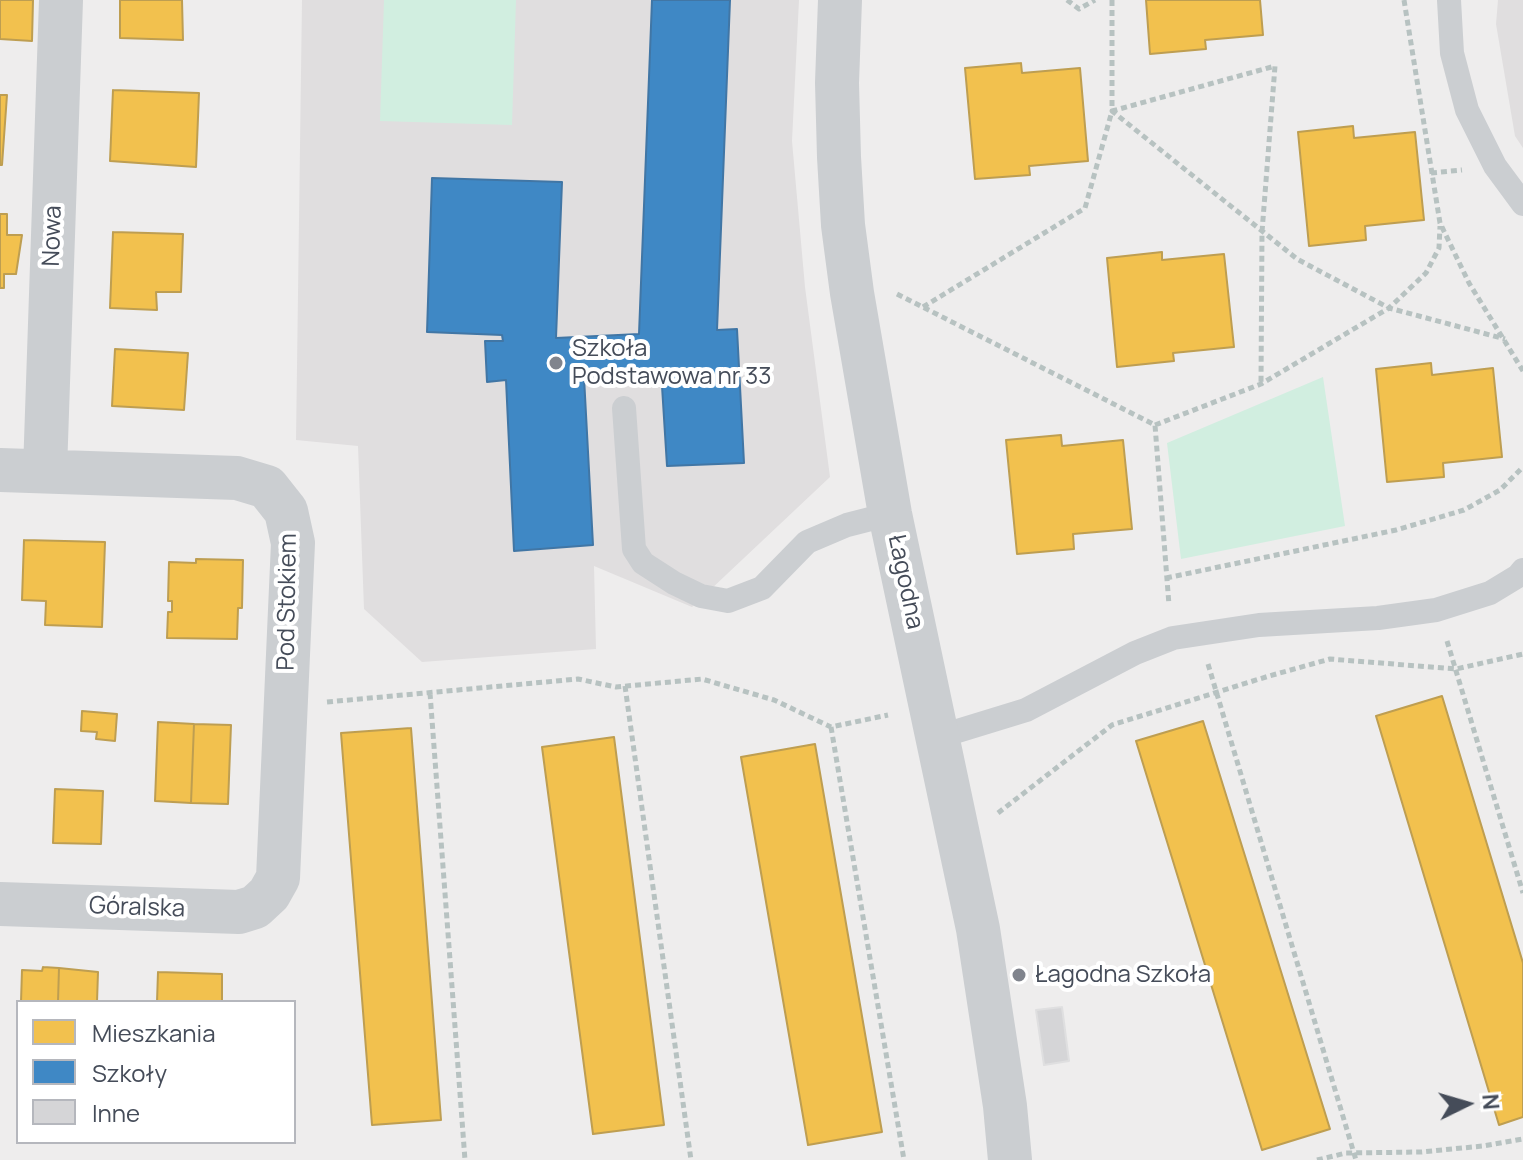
<!DOCTYPE html>
<html>
<head>
<meta charset="utf-8">
<style>
	body { margin:0 }
	#map { position:relative; width:1523px; height:1160px; overflow:hidden; background:#eeeded; font-family:Manrope,sans-serif }
	canvas { display:block }
	.legend { position:absolute; left:16px; top:1000px; width:280px; height:144px; box-sizing:border-box; background:#fff; border:2px solid #b5b7bd; margin:0; padding:10px 14px; list-style:none; font-size:24px; color:#454c59 }
	.legend li { display:flex; align-items:center; gap:16px; height:40px }
	.legend b { width:40px; border:2px solid #b5b7bd }
	.north { position:absolute; left:1427px; top:1064px; width:80px; height:80px; -webkit-text-stroke:6px #fff; paint-order:stroke; rotate:85deg; font-size:22px; font-weight:700; line-height:32px; text-align:center; color:#454c59 }
	.north::after { content:''; display:block; margin:auto; width:28px; height:36px; background:#454c59; clip-path:polygon(50% 0,100% 100%,50% 72%,0 100%) }
</style>
</head>
<body>
<div id="map">
<canvas width="1523" height="1160"></canvas>
<ul class="legend">
<li><b style="height:22px;background:#f2c14e"></b>Mieszkania</li>
<li><b style="height:22px;background:#3f88c5"></b>Szkoły</li>
<li><b style="height:22px;background:#d5d5d7"></b>Inne</li>
</ul>
<div class="north">N</div>
</div>
<script>
const context = document.querySelector('canvas').getContext('2d');
context.lineJoin = 'round';
function paint(path, color) { context.fillStyle = color; context.fill(path, 'evenodd'); }
const shape = rows => new Path2D(rows.map(r => 'M' + r).join(''));
function trace(path, color, width, dash) { context.strokeStyle = color; context.lineWidth = width; context.lineCap = dash ? 'butt' : 'round'; context.setLineDash(dash || []); context.stroke(path); }
function write(font, color, halo, rows, align = 'center') {
  context.font = font + ' Manrope,sans-serif'; context.lineWidth = 8; context.setLineDash([]); context.textBaseline = 'middle'; context.strokeStyle = halo; context.fillStyle = color; for (const [text, x, y, turn = 0] of rows) {
    context.save(); context.translate(x, y); context.rotate((+turn || 0) * Math.PI / 180); context.textAlign = isNaN(turn) ? turn : align; if (halo) context.strokeText(text, 0, 0); context.fillText(text, 0, 0); context.restore();
  }
}
paint(shape([
	[302,0,799,0,792,141,805,287,830,477,692,607,594,566,596,649,422,662,364,609,358,446,296,440],
	[1498,0,1523,0,1523,148,1515,136,1496,24]
]), '#e0dedf');
paint(shape([
	[384,0,516,0,512,125,380,121],
	[1323,377,1345,526,1181,559,1167,443]
]), '#d1eee0');
const homes = shape([
	[0,0,33,0,32,41,0,39,0,0],
	[120,0,182,0,183,40,120,38,120,0],
	[1146,0,1260,0,1263,35,1205,40,1206,49,1150,54,1146,0],
	[1021,63,1022,73,1080,68,1088,161,1029,166,1030,175,975,179,965,68,1021,63],
	[113,90,199,93,196,167,110,161,113,90],
	[0,95,7,95,2,165,0,165,0,95],
	[1353,126,1354,138,1415,132,1424,220,1365,226,1366,240,1309,246,1298,132,1353,126],
	[0,214,7,214,7,235,22,235,16,274,4,274,4,288,0,288,0,214],
	[113,232,183,234,181,292,156,292,157,310,110,308,113,232],
	[1162,252,1162,260,1224,254,1234,347,1173,353,1174,361,1117,367,1107,258,1162,252],
	[115,349,188,353,184,410,112,406,115,349],
	[1431,363,1432,375,1493,368,1502,457,1443,463,1444,477,1387,482,1376,369,1431,363],
	[1061,435,1062,446,1123,440,1132,529,1073,534,1074,549,1017,554,1006,440,1061,435],
	[24,540,105,542,102,627,45,625,46,601,22,600,24,540],
	[196,559,243,560,242,608,238,608,237,639,167,638,168,612,172,612,172,601,168,601,169,562,196,563,196,559],
	[1442,696,1523,963,1523,1117,1499,1125,1376,716,1442,696],
	[82,711,117,714,115,741,96,739,97,732,81,731,82,711],
	[1203,721,1330,1129,1262,1150,1136,741,1203,721],
	[158,722,194,724,191,803,155,801,158,722],
	[194,724,231,725,228,804,191,803,194,724],
	[411,728,441,1120,372,1125,341,733,411,728],
	[614,737,664,1125,593,1134,542,747,614,737],
	[815,744,882,1132,808,1145,741,757,815,744],
	[55,789,103,791,101,844,53,843,55,789],
	[43,967,59,968,58,1002,21,1002,22,970,42,971,43,967],
	[59,968,98,972,97,1002,58,1002,59,968],
	[158,972,222,974,222,1002,157,1002,158,972]
]);
paint(homes, '#f2c14e');
trace(homes, '#be9e51', 2);
const schools = shape([
	[652,0,730,0,717,330,737,329,744,463,667,466,661,370,584,377,593,545,514,551,506,380,487,382,485,341,503,341,502,335,427,332,432,178,562,182,556,338,639,334,652,0]
]);
paint(schools, '#3f88c5');
trace(schools, '#4176a5', 2);
const building = shape([
	[1062,1007,1069,1061,1044,1065,1036,1010,1062,1007]
]);
paint(building, '#d5d5d7');
trace(building, '#dfdfe0', 2);
trace(shape([
	[1067,0,1079,9,1095,0],
	[1112,0,1112,111,1297,259,1389,308,1505,339],
	[1404,0,1440,223,1469,283,1523,371],
	[1431,173,1462,170],
	[897,294,1155,425,1169,605],
	[923,307,1085,208,1112,111,1275,66,1262,232,1261,384],
	[1155,425,1261,384,1389,308,1426,273,1439,248,1440,226],
	[1166,578,1396,530,1464,510,1500,490,1523,467],
	[1447,641,1523,893],
	[1208,664,1356,1160],
	[625,686,691,1160],
	[430,693,465,1160],
	[327,702,578,679,616,687,702,679,774,700,831,727,888,715],
	[831,727,904,1160],
	[998,813,1112,725,1269,676,1330,659,1456,669,1523,654],
	[1317,1160,1346,1153,1421,1152,1483,1146,1523,1139]
]), '#b7c2c1', 5, [6, 4]);
trace(shape([
	[1449,0,1452,53,1467,110,1495,166,1523,204],
	[624,408,634,549,643,563,674,583,701,596,728,601,762,588,807,542,847,525,890,514],
	[938,737,1026,710,1135,653,1173,638,1259,625,1378,618,1436,610,1490,593,1518,576,1523,570]
]), '#cbced1', 24);
trace(shape([
	[0,470,237,478,267,487,286,511,293,543,278,878,269,894,255,907,239,912,0,904],
	[45,471,61,0]
]), '#cbced1', 44);
trace(shape([
	[840,0,837,83,839,157,843,225,852,293,890,514,978,929,1005,1106,1010,1160]
]), '#cbced1', 44);
for (const [x, y, r, color] of [
	[556,363,8,"#80848d"],
	[1019,975,8,"#80848d"]
]) { const dot = new Path2D(); dot.arc(x, y, r, 0, 2 * Math.PI); context.fillStyle = color; context.fill(dot); trace(dot, '#fff', 3); }
write('24px', '#454c59', '#fff', [
	["Nowa",53,236,-88],
	["Łagodna",905,582,78],
	["Pod Stokiem",288,602,-89],
	["Góralska",137,908,2]
]);
write('24px', '#454c59', '#fff', [
	["Szkoła",572,349],
	["Podstawowa nr 33",572,377],
	["Łagodna Szkoła",1035,975]
], 'left');
</script>
</body>
</html>
